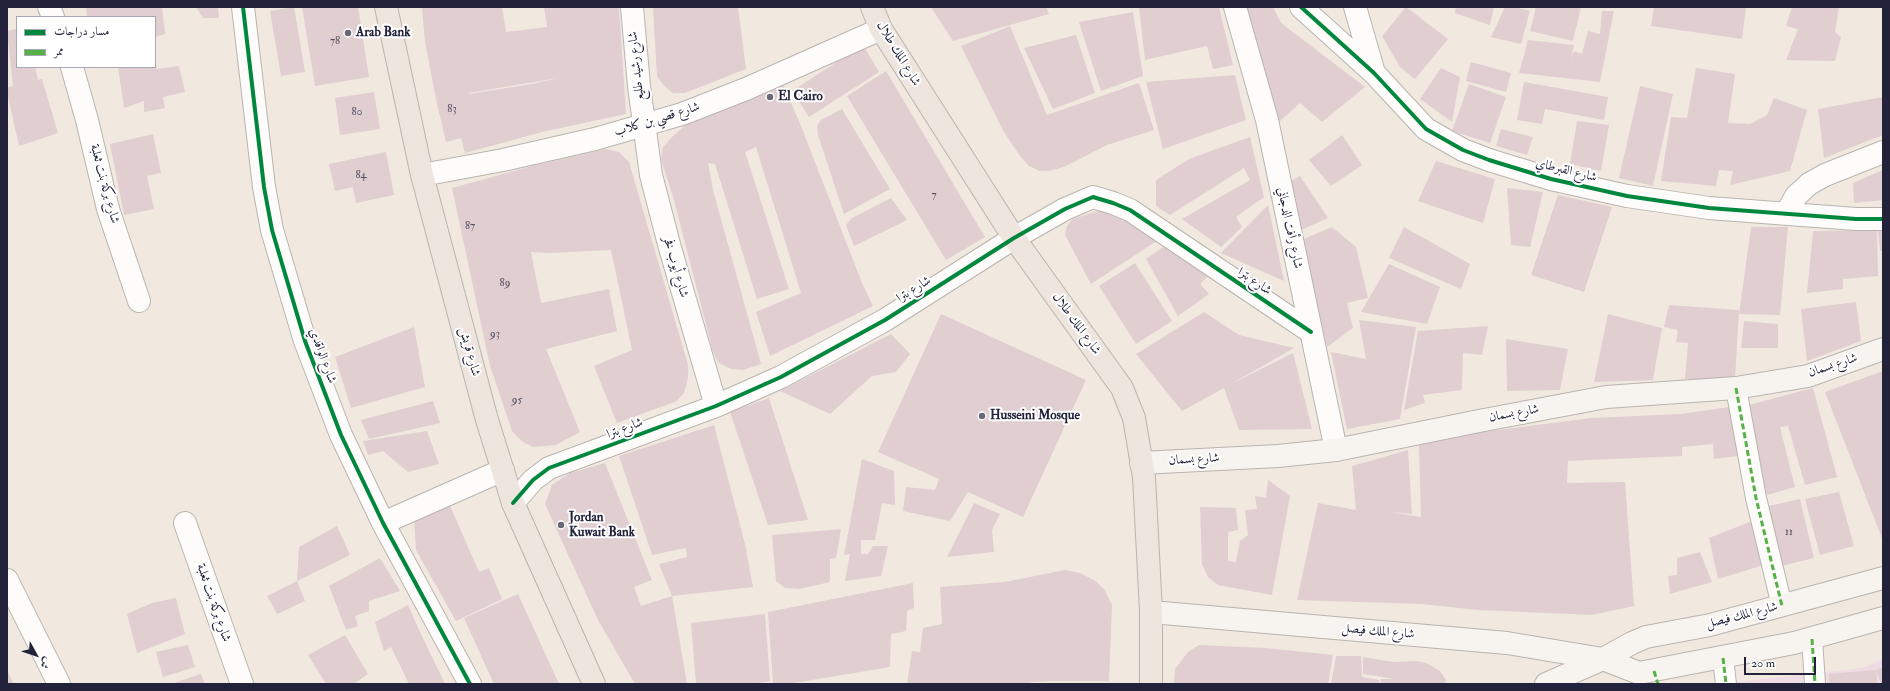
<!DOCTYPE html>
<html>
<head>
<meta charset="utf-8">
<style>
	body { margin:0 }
	#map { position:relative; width:1890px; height:691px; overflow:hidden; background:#f1e9df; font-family:"IM FELL Double Pica",Amiri,serif }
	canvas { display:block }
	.frame { position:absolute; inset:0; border:8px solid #22223b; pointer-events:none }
	.legend { position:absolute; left:16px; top:16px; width:140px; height:52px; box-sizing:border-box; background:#fff; border:1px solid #a7a7b1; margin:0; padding:5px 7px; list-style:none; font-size:12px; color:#22223b }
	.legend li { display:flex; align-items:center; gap:8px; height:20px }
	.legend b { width:20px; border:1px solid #a7a7b1 }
	.north { position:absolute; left:16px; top:635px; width:40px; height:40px; -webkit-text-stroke:3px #fff; paint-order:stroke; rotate:130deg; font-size:11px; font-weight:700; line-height:16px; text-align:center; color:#22223b }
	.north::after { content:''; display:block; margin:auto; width:14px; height:18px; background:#22223b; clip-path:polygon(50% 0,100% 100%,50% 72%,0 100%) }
	.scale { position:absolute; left:1744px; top:657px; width:72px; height:18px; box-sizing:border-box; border:2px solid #22223b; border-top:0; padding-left:5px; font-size:12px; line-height:14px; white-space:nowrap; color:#22223b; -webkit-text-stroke:3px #fff; paint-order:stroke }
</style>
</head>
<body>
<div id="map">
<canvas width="1890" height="691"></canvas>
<div class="frame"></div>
<ul class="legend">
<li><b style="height:5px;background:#00873e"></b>مسار دراجات</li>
<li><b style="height:5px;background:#55b146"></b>ممر</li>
</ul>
<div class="north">ش</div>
<div class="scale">20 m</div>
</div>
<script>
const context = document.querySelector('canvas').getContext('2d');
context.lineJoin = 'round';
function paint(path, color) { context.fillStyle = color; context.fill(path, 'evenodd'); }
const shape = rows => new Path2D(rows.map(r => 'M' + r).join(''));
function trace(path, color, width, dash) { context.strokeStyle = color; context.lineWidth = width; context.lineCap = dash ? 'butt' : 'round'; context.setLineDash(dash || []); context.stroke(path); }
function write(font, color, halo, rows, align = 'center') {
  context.font = font + ' "IM FELL Double Pica",Amiri,serif'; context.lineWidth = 4; context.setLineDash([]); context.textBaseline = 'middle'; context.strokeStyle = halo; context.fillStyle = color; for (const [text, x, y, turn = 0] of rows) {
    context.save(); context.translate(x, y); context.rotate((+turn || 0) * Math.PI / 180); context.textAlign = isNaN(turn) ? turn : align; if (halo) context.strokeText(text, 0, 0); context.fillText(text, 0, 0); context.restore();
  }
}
paint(shape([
	[1883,659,1883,684,1661,684,1718,684,1863,668]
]), '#efdbe4');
paint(shape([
	[86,7,162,7,165,34,155,37,155,17,87,17],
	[196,7,218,7,219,18,203,18],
	[294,7,305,72,281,76,270,11],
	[302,7,358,7,369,77,315,86],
	[434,7,502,7,506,32,547,27,544,7,619,7,626,114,542,132,465,153,461,138,446,142,436,99,425,42,422,8],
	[558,78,532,84,469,94,469,93],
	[653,7,738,7,746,69,685,93,673,93,664,86,657,76],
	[931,7,1046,7,1049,14,953,41],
	[1139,7,1219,7,1233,65,1213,69,1207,46,1145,60],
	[1246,7,1273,7,1281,23,1365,87,1322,122,1300,103,1271,129],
	[1406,7,1448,39,1415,79,1400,67,1382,36],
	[1456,7,1494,7,1490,25,1455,13],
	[1505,7,1514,7,1530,11,1521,44,1491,37],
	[1536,7,1581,7,1573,41,1530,31],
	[1654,7,1746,7,1742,39,1651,26],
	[1792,7,1839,7,1835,32,1841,37,1835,61,1786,60,1798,29,1786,26],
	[1602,11,1614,11,1600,82,1519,73,1528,40,1574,45,1571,59,1574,51,1582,54,1588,31,1600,34],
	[1133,12,1143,76,1101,91,1079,22],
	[1010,26,1047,115,1139,83,1154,130,1107,145,1064,167,1049,171,1040,171,1029,166,1020,156,1004,132,961,46],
	[17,29,17,67,35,67,38,80,42,79,58,133,19,146,7,92,7,88,13,86,7,31],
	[1076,35,1095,93,1053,109,1024,48],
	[863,45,879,72,809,117,792,91],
	[155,60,157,69,179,66,185,92,163,97,165,108,144,112,144,101,124,108,118,67,155,67],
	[1471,62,1511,73,1506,92,1466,81],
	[1441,68,1460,77,1452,122,1420,99],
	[1696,68,1735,74,1728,123,1750,124,1767,115,1774,98,1807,110,1790,171,1730,185,1733,171,1719,170,1716,186,1661,181,1671,117,1687,118],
	[886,71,985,237,946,260,847,96],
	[1235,75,1246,120,1163,149,1146,82],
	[781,80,801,126,862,283,873,306,770,356,756,312,801,293,756,147,745,152,789,289,757,299,715,164,708,163,713,190,761,364,743,370,731,369,719,363,713,352,674,200,661,159,663,147,672,137,689,122],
	[1524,82,1608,97,1604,120,1545,109,1542,124,1517,120],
	[1469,84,1506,97,1490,143,1452,131],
	[1640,86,1673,94,1653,186,1619,178],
	[374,92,380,129,340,135,335,98],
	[1883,97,1883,135,1824,158,1818,109],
	[842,109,890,189,844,214,818,135,817,126,821,120],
	[1577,121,1609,125,1601,171,1570,164],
	[1501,129,1533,137,1527,155,1496,146],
	[153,134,161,173,147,176,154,209,124,215,110,144],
	[1342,135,1362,165,1331,186,1309,160],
	[1250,137,1264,197,1236,217,1242,227,1221,247,1182,219,1250,180,1244,168,1170,215,1156,206,1156,180,1189,159],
	[606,149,619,152,629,162,688,365,688,378,684,393,677,401,617,423,594,366,632,350,611,250,548,253,531,252,541,303,609,289,617,331,546,349,580,432,556,445,533,447,523,442,512,431,490,366,452,188,536,165],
	[386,152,394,195,356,203,353,187,335,191,329,164],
	[1436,161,1495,179,1483,223,1418,201],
	[1883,170,1883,200,1854,203,1853,183],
	[1300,176,1328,218,1296,232,1284,185],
	[1507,188,1543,192,1530,247,1511,245],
	[1558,195,1612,207,1584,292,1531,275],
	[891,198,907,220,854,246,846,225,852,218],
	[1268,205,1284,281,1221,253],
	[1107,208,1158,240,1091,284,1065,235,1067,226,1073,219],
	[1332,227,1356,247,1368,298,1347,303,1353,328,1327,347,1299,241],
	[1404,227,1470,264,1461,289,1389,258],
	[1751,227,1788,227,1780,315,1739,314],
	[1877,230,1878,276,1843,279,1843,289,1807,293,1813,231],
	[1883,230,1883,251,1880,251,1878,231],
	[1169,243,1210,274,1200,284,1209,294,1178,316,1146,259],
	[1135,263,1172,321,1136,344,1099,286],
	[1389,264,1440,287,1427,324,1361,312],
	[1856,302,1861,341,1807,361,1801,309],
	[1669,305,1739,310,1735,379,1685,379,1688,343,1676,342,1678,330,1664,327],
	[1204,312,1239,335,1294,348,1231,384,1293,353,1312,429,1239,430,1224,388,1182,411,1136,354],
	[941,314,1086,380,1023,517,968,492,950,521,903,511,906,487,935,490,939,479,878,452],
	[1608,314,1662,328,1653,380,1594,382],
	[1359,320,1416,327,1400,419,1347,429,1331,352,1366,359],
	[1744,321,1778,324,1778,348,1741,348],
	[1488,326,1482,355,1463,353,1462,390,1423,395,1425,403,1404,410,1418,331],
	[414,327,425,387,351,408,335,357],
	[891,334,910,354,896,372,872,376,830,414,780,391],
	[1506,339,1568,349,1560,390,1507,391],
	[1883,371,1883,541,1825,392],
	[1813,388,1837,477,1805,485,1788,426,1780,427,1795,487,1767,495,1745,406],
	[769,398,808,520,768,525,730,412],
	[433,401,440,423,369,439,361,420],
	[1736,406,1746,455,1714,459,1713,444,1682,447,1682,456,1568,461,1567,483,1625,482,1634,606,1592,615,1478,610,1422,604,1297,600,1318,503,1356,510,1352,466,1408,450,1412,514,1391,512,1421,517,1419,444,1475,433,1591,418,1681,414],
	[714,425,745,544,753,587,672,596,659,564,687,557,686,548,652,555,619,456],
	[427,431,439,464,408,472,383,451,368,455,363,441],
	[862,459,894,471,895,505,882,503,875,540,861,540,861,554,868,554,873,546,888,546,881,576,845,581,850,554,844,555],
	[605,463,652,580,634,587,641,606,672,596,687,684,635,684,598,620,545,504,552,485,570,473],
	[1268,480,1290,496,1272,595,1218,585,1208,577,1202,564,1200,507,1236,508,1238,530,1228,532,1228,561,1236,562,1240,541,1248,535,1245,510,1257,509,1255,496,1266,498],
	[1839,492,1854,546,1820,555,1805,499],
	[447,499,479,572,489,568,502,599,456,621,416,550,414,519],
	[1800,499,1814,558,1777,567,1764,507],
	[974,503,1000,514,992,530,994,552,947,557],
	[1757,519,1767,564,1718,579,1709,538],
	[337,526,350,555,297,581,299,547],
	[841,529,836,558,830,559,830,582,799,589,785,588,776,581,772,535],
	[1700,552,1712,582,1670,594,1668,576,1677,575,1677,558],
	[380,558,400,591,369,601,369,611,355,616,358,626,346,630,329,586],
	[1065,570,1080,573,1094,580,1104,589,1112,605,1109,681,1051,681,1031,682,1031,684,907,684,912,651,920,652,923,628,942,624,940,587,1005,582],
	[297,581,305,601,277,614,267,596],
	[913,583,914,608,907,611,906,631,891,634,890,667,788,684,773,684,768,612],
	[518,594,559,684,494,684,464,618],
	[176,598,185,634,137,653,127,614,152,603],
	[408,605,419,630,445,684,409,684,391,647,384,651,375,622],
	[765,614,770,681,752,684,696,684,691,623],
	[345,635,368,674,354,684,326,684,308,655],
	[188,645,195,667,163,677,156,652],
	[1199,645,1266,648,1333,655,1328,684,1174,684,1175,669,1188,652],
	[1336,656,1361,656,1362,677,1379,680,1380,684,1331,684],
	[1363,657,1393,662,1418,661,1428,664,1440,671,1446,680,1445,684,1382,684,1380,679,1395,679,1363,674],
	[1883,667,1883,684,1881,684,1876,670],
	[7,670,14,684,7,684],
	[1876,670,1877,684,1829,684,1829,674],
	[201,674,205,684,171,684]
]), '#e0ced0');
const pedestrian = shape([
	[1736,388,1756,498,1782,606],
	[1812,639,1815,684],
	[1723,658,1726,684]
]);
const minor = shape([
	[49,7,53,17],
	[243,7,264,187,272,230,305,341,341,435,383,523,470,684],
	[632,7,639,86,651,175,670,248,716,406],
	[1235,7,1267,120,1336,450],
	[1301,7,1374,73,1426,129,1463,150,1489,160,1551,179,1627,196,1709,208,1856,219,1883,219],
	[1355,7,1374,73],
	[72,67,87,120,108,209,139,301],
	[422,175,503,160,595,139,682,114,746,89,881,29],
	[1786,214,1796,196,1809,184,1825,175,1883,152],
	[513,503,533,480,549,468,716,406,781,377,885,320,1014,238,1065,209,1093,197,1113,203,1130,210,1311,332],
	[185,523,242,684],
	[383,523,503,470],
	[7,580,59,684]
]);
const secondary = shape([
	[1141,463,1278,456,1336,450,1479,421,1606,397,1736,388,1808,376,1883,349],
	[1151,612,1507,643,1603,659,1639,673,1794,643,1883,618],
	[1546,684,1603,659,1632,643,1646,637,1710,625,1883,578]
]);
const primary = shape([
	[386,7,422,175,487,420,513,503,594,684],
	[872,7,881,29,1014,238,1122,388,1134,418,1144,477,1151,612,1151,684]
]);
trace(pedestrian, '#b9b4b0', 22);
trace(minor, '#b9b4b0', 24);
trace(secondary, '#b9b4b0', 24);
trace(primary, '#b9b4b0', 24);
trace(pedestrian, '#fdfcfa', 20);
trace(minor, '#fdfcfa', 22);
trace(secondary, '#f7f3ef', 22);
trace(primary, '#eee6de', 22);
trace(shape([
	[1736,388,1756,498,1782,606],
	[1812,639,1815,684],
	[1723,658,1726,684],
	[1654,671,1658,684]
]), '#55b146', 3, [6, 3]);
trace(shape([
	[243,7,264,187,272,230,305,341,341,435,383,523,470,684],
	[1301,7,1374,73,1426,129,1463,150,1489,160,1551,179,1627,196,1709,208,1856,219,1883,219],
	[513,503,533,480,549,468,716,406,781,377,885,320,1014,238,1065,209,1093,197,1113,203,1130,210,1311,332]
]), '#00873e', 4);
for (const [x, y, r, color] of [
	[348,33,4,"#6a6874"],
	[770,97,4,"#6a6874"],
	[982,416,4,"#6a6874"],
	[561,525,4,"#6a6874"]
]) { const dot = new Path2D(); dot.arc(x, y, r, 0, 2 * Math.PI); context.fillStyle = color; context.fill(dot); trace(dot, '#fff', 1.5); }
write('11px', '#524d60', null, [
	["78",335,42],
	["83",452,110],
	["80",357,113],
	["84",361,176],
	["7",934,196],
	["87",470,227],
	["89",505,284],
	["93",495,335],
	["95",517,401],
	["11",1789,533]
]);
write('bold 13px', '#22223b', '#fff', [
	["Arab Bank",356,33],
	["El Cairo",778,97],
	["Husseini Mosque",990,416],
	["Jordan",569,518],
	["Kuwait Bank",569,533]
], 'left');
write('13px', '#22223b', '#fff', [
	["شارع الملك طلال",898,54,59],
	["شارع رشيد طليع",637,66,-96],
	["شارع قصي بن كلاب",657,120,-17],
	["شارع القبرطاي",1566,171,14],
	["شارع بركة بنت ثعلبة",104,184,75],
	["شارع رأفت الدجاني",1289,228,78],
	["شارع أيوب فخر",675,267,74],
	["شارع بترا",1254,282,34],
	["شارع بترا",914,290,-32],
	["شارع الملك طلال",1076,324,54],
	["شارع قريش",469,352,75],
	["شارع الواقدي",322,356,70],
	["شارع بسمان",1833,366,-18],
	["شارع بسمان",1514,414,-10],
	["شارع بترا",625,429,-21],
	["شارع بسمان",1194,460,-3],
	["شارع بركة بنت ثعلبة",213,603,71],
	["شارع الملك فيصل",1742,616,-14],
	["شارع الملك فيصل",1378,632,5]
]);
</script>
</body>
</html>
